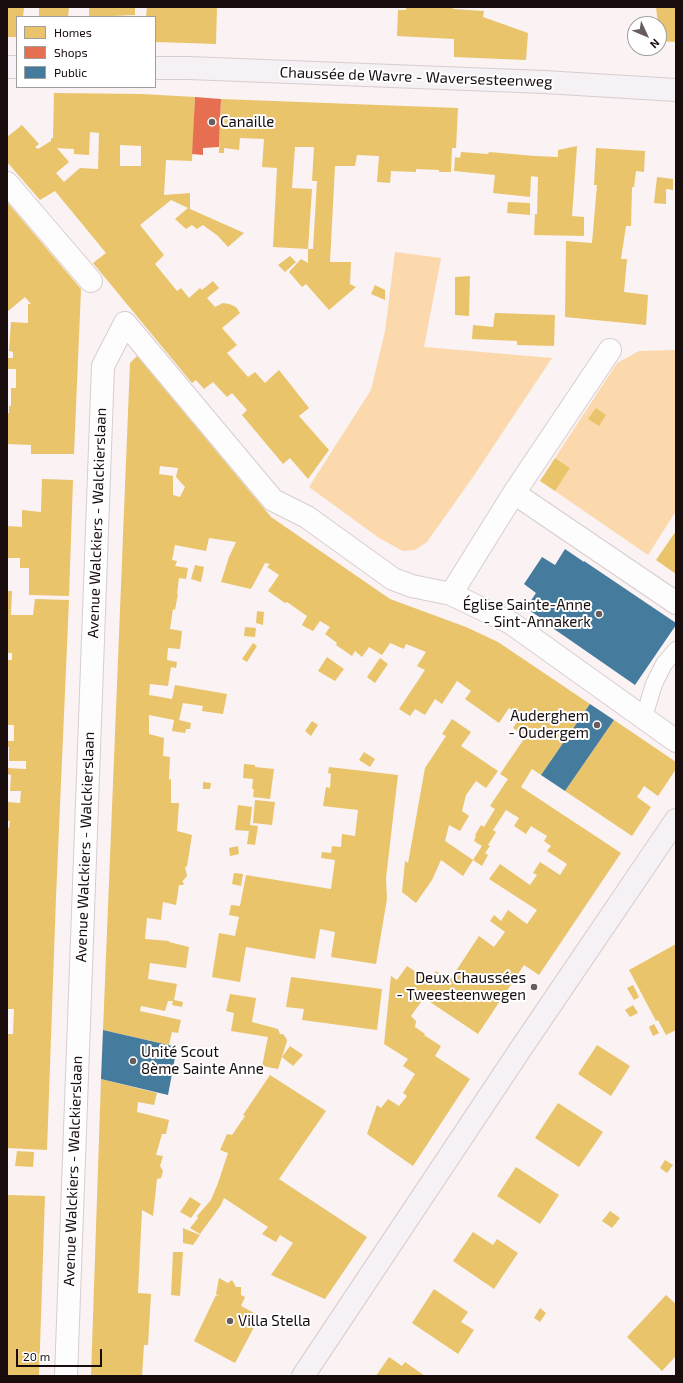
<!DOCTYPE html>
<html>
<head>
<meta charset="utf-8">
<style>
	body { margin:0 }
	#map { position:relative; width:683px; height:1383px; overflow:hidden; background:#faf2f3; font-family:"Exo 2",sans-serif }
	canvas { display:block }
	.frame { position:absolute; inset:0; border:8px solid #180c0d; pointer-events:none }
	.legend { position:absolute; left:16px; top:16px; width:140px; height:72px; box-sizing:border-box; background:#fff; border:1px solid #a39e9e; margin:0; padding:5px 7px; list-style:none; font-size:12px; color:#180c0d }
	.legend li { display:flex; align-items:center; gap:8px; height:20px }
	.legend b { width:20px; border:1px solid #a39e9e }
	.north { position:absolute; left:627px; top:16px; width:40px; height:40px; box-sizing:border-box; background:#fff; border:1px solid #a39e9e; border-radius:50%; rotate:134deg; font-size:11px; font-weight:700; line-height:16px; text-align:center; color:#180c0d }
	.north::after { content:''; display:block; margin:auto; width:14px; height:18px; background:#675c5e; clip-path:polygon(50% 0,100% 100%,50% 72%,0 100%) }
	.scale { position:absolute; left:16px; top:1349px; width:86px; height:18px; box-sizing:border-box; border:2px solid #180c0d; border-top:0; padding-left:5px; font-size:12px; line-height:14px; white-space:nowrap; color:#180c0d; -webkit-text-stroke:3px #fff; paint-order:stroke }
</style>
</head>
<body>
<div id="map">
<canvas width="683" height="1383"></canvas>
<div class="frame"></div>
<ul class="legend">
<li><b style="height:11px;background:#e9c46a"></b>Homes</li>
<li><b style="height:11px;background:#e76f51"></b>Shops</li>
<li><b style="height:11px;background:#457b9d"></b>Public</li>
</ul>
<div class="north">N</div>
<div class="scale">20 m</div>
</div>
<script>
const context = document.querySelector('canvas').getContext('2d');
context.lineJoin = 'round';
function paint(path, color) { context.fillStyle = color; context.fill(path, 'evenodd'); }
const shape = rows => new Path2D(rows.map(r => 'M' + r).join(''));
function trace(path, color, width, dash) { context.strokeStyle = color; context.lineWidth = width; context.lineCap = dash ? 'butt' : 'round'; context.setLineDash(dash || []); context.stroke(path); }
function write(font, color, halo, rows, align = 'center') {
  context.font = font + ' "Exo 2",sans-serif'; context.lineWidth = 4; context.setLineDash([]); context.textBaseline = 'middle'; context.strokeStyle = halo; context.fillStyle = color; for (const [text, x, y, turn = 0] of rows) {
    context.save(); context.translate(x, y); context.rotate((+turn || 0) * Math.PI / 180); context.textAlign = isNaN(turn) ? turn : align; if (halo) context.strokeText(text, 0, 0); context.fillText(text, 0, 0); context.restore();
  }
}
paint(shape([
	[395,252,441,258,424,347,552,358,473,477,427,542,415,550,403,551,379,538,309,487,371,390,385,331],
	[676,350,676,511,648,555,555,491,570,468,555,458,617,363,639,351]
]), '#fcd8ad');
paint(shape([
	[7,7,24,7,23,17,17,17,17,37,7,37],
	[39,7,69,7,68,17,39,17],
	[89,7,135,7,135,15,89,17],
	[147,7,217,7,216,44,155,42,155,17,146,17],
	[412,7,453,7,453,9,484,11,483,17,528,33,526,60,454,57,454,39,397,36,398,10,406,10,406,8,412,8],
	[656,7,676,7,676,42,660,41,659,24,658,24],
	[54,93,142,94,195,97,192,161,166,160,164,195,190,193,190,209,244,233,228,247,218,236,203,225,197,229,192,225,186,229,175,219,188,208,171,200,140,225,164,255,155,264,177,291,181,288,189,298,200,288,202,290,213,281,219,288,207,298,215,307,223,303,229,304,236,307,240,313,222,328,237,345,227,353,248,377,255,372,265,383,279,370,309,408,299,416,329,450,308,479,290,458,283,464,242,415,247,410,232,393,227,397,213,382,204,389,196,380,192,383,93,263,106,253,55,191,40,200,7,162,7,137,22,125,39,144,35,147,38,149,51,141,51,138,53,138],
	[90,132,99,133,98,169,80,168,64,182,56,173,69,162,57,148,74,149,74,154,89,155],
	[120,145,141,146,141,166,120,166],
	[221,99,458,108,456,148,452,148,451,172,439,172,439,170,416,169,416,172,391,171,390,183,377,182,379,156,357,155,355,166,335,166,330,262,351,262,350,284,356,287,329,310,306,284,302,287,289,272,301,259,308,263,308,249,313,249,317,181,312,181,314,147,295,147,292,188,312,189,308,249,273,247,277,168,262,167,264,139,240,138,239,150,224,148,224,153,219,153],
	[577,146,572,216,584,217,584,236,534,235,535,214,537,214,538,177,531,176,530,197,493,193,495,175,454,171,455,157,460,158,461,152,488,154,489,152,535,156,558,157,558,150],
	[596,148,645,151,644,172,636,171,634,187,632,187,631,226,626,226,621,259,627,259,624,292,648,295,646,325,565,317,566,241,592,243,597,185,594,185],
	[657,177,673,179,673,190,666,189,666,204,654,203],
	[7,202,81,289,74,454,31,454,31,445,7,444,7,413,9,413,9,406,11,406,11,388,16,388,16,369,7,369,7,358,13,358,13,352,9,351,11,322,28,323,28,304,31,304,25,297,7,312],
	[508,202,530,203,530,215,507,213],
	[290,256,296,262,285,272,278,265],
	[470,276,469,316,455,315,455,277],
	[375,285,385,290,385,300,371,294],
	[495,313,555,315,554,346,517,345,517,341,472,339,473,325,493,327],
	[137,356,271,517,390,599,466,627,498,642,590,704,541,775,532,769,521,787,621,853,539,975,524,965,478,1034,424,998,411,1016,416,1021,415,1027,425,1034,424,1035,441,1046,435,1056,470,1079,413,1166,367,1134,377,1105,381,1108,388,1099,399,1106,407,1096,403,1093,415,1074,403,1066,408,1059,384,1044,391,976,397,980,407,966,428,980,436,971,450,980,479,936,494,947,505,932,490,921,494,915,501,921,508,910,527,924,537,910,489,879,500,864,530,885,537,875,533,873,540,862,560,875,567,864,547,851,551,846,544,841,547,836,531,826,526,834,514,826,519,818,506,810,493,830,496,832,488,845,490,846,485,853,488,855,482,866,473,860,482,846,474,841,476,836,475,835,481,825,484,827,495,809,490,806,508,779,500,774,526,736,513,728,521,716,509,708,499,723,465,699,471,691,457,681,442,704,435,699,425,715,415,709,410,716,399,709,425,670,417,666,426,652,406,644,404,649,390,643,382,655,369,647,362,657,355,651,352,656,336,645,337,643,325,634,330,627,320,621,313,631,307,628,302,625,307,616,287,602,285,603,268,591,279,575,267,567,270,564,265,563,251,589,221,582,229,557,236,542,209,538,206,551,175,545,172,560,177,561,175,566,188,568,186,579,179,578,177,594,178,594,175,610,173,609,170,629,182,631,180,649,168,648,167,660,177,662,176,668,171,667,168,686,150,684,149,695,172,699,175,685,227,694,223,714,202,711,203,706,183,703,179,720,191,723,190,729,186,729,185,733,172,731,174,720,149,715,149,734,164,738,163,756,170,757,169,780,171,779,171,803,179,803,177,831,192,835,187,866,185,867,187,876,182,882,184,883,183,885,179,885,176,905,163,902,161,920,147,918,145,939,169,941,169,942,189,947,186,968,150,963,148,979,177,984,174,1000,183,1002,182,1007,172,1005,173,1001,168,1001,165,1011,141,1006,140,1011,181,1020,178,1033,172,1032,169,1045,103,1030,130,363],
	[160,466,178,468,176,477,185,487,180,497,173,495,173,476,159,474],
	[596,408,606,415,599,426,588,419],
	[555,458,570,468,555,491,540,481],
	[42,479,73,480,69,596,29,595,29,568,20,568,20,558,7,558,7,526,22,527,22,510,41,512],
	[676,531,676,574,656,560],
	[195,565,204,567,201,582,191,579],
	[7,591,12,591,11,615,33,615,35,599,69,600,56,897,47,1150,7,1148,7,1040,8,1034,13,1034,14,1009,7,1009,7,828,9,828,10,821,7,821,7,802,20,803,21,791,10,791,11,775,7,774,7,768,26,769,26,761,9,761,9,747,7,747,7,741,14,741,14,725,7,725,7,660,12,660,12,653,7,653],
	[257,611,264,612,263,625,256,623],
	[245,627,256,628,255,637,244,636],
	[253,643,257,646,247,662,242,659],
	[327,657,344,669,335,681,318,671],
	[380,658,388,664,375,683,367,677],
	[452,719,471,732,461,746,498,771,486,788,476,781,466,795,462,811,469,816,460,831,449,825,445,841,473,860,463,876,441,860,432,880,416,903,402,892,405,861,408,863,425,768,446,736,442,734],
	[614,720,676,762,676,769,658,796,644,786,637,797,651,807,632,836,565,791],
	[312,721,318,725,311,736,305,731],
	[364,752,375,759,370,767,359,760],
	[244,764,255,765,255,767,274,769,270,799,253,797,254,789,252,789,253,779,243,778],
	[329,767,398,775,386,878,387,899,376,964,331,957,335,932,320,929,315,959,246,947,240,982,212,977,219,933,235,936,239,917,229,915,231,905,240,906,246,875,331,889,335,860,321,858,322,852,331,853,332,846,341,847,342,834,355,836,358,810,323,806,326,787,330,788,331,774,328,773],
	[203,782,211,783,210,789,203,789],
	[255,800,275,802,272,825,253,823],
	[238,805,252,807,250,825,258,826,255,845,247,844,249,831,235,830],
	[238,846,239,854,230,856,229,848],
	[234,873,243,874,241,886,232,884],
	[676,944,676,1030,666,1035,658,1020,656,1021,629,970],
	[291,977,382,989,377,1030,302,1020,304,1009,286,1007],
	[633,985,639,997,634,1000,627,988],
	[230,994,256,998,252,1022,278,1029,280,1034,283,1034,286,1038,287,1041,278,1069,262,1066,268,1037,231,1031,234,1013,226,1011],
	[633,1005,638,1013,630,1017,625,1010],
	[654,1024,659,1033,653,1036,649,1027],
	[597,1045,630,1066,611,1096,578,1074],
	[290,1046,303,1055,293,1066,282,1057],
	[270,1075,326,1111,279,1179,367,1237,325,1299,271,1275,293,1243,280,1235,276,1242,262,1234,268,1227,224,1198,221,1205,200,1234,190,1228,198,1218,197,1216,211,1200,218,1183,228,1153,220,1150,227,1134,232,1135,245,1116,243,1115],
	[101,1079,157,1093,154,1105,138,1102,137,1112,169,1120,166,1134,162,1134,156,1155,163,1156,160,1166,163,1171,161,1178,157,1179,153,1216,142,1210,138,1293,151,1294,148,1345,144,1345,142,1376,91,1376],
	[558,1103,603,1132,579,1167,535,1138],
	[17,1151,34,1152,33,1167,15,1166],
	[665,1160,673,1165,667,1173,660,1168],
	[516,1167,559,1195,540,1224,497,1196],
	[7,1195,45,1196,39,1376,7,1376],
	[190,1197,201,1204,191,1218,180,1212],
	[610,1211,620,1218,612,1228,602,1221],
	[183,1228,200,1235,193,1245,183,1243],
	[473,1232,493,1245,497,1239,518,1253,494,1289,453,1261],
	[173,1252,183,1252,180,1296,171,1295],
	[219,1278,228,1283,232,1280,236,1287,241,1287,241,1295,245,1297,241,1306,260,1316,235,1363,194,1341,216,1295,221,1297,216,1294],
	[434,1289,468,1312,461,1322,474,1330,458,1354,412,1323],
	[666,1295,676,1304,676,1356,662,1371,627,1337],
	[540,1308,546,1313,540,1322,534,1318],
	[389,1357,402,1366,405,1362,425,1376,376,1376]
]), '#e9c46a');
paint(shape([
	[195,97,221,99,219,147,203,148,203,155,192,154]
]), '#e76f51');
paint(shape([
	[565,549,584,562,584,561,676,623,676,625,635,685,544,622,545,621,526,608,536,593,524,584,542,557,555,565],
	[590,704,614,720,565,791,541,775],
	[103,1030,177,1047,168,1095,101,1079]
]), '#457b9d');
const service = shape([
	[644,717,654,684,664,664,676,650]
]);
const minor = shape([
	[7,183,91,281],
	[514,493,676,603],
	[451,594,514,493,610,350],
	[66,1376,103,366,125,323,273,500,307,517,393,579,412,586,451,594,511,623,676,741]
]);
const secondary = shape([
	[7,67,17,67],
	[155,68,189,68,544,82,676,90],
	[303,1376,522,1047,676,820]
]);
trace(service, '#d7cdce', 18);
trace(minor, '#d7cdce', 24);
trace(secondary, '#d7cdce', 24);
trace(service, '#fefdfd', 16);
trace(minor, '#fefdfd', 22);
trace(secondary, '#f6f1f4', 22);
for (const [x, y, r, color] of [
	[212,122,4,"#675c5e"],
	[599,614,4,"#675c5e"],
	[597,725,4,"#675c5e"],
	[534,987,4,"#675c5e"],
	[133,1061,4,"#675c5e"],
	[230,1321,4,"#675c5e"]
]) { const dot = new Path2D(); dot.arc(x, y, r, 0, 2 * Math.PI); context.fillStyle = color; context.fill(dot); trace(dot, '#fff', 1.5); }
write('15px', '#180c0d', '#fff', [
	["Chaussée de Wavre - Waversesteenweg",416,77,2],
	["Avenue Walckiers - Walckierslaan",97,523,-88],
	["Avenue Walckiers - Walckierslaan",85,847,-88],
	["Avenue Walckiers - Walckierslaan",73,1171,-88]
]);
write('15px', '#180c0d', '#fff', [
	["Canaille",220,122],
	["Église Sainte-Anne",591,605,"right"],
	["- Sint-Annakerk",591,622,"right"],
	["Auderghem",589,716,"right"],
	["- Oudergem",589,733,"right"],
	["Deux Chaussées",526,978,"right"],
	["- Tweesteenwegen",526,995,"right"],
	["Unité Scout",141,1052],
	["8ème Sainte Anne",141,1069],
	["Villa Stella",238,1321]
], 'left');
</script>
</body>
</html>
